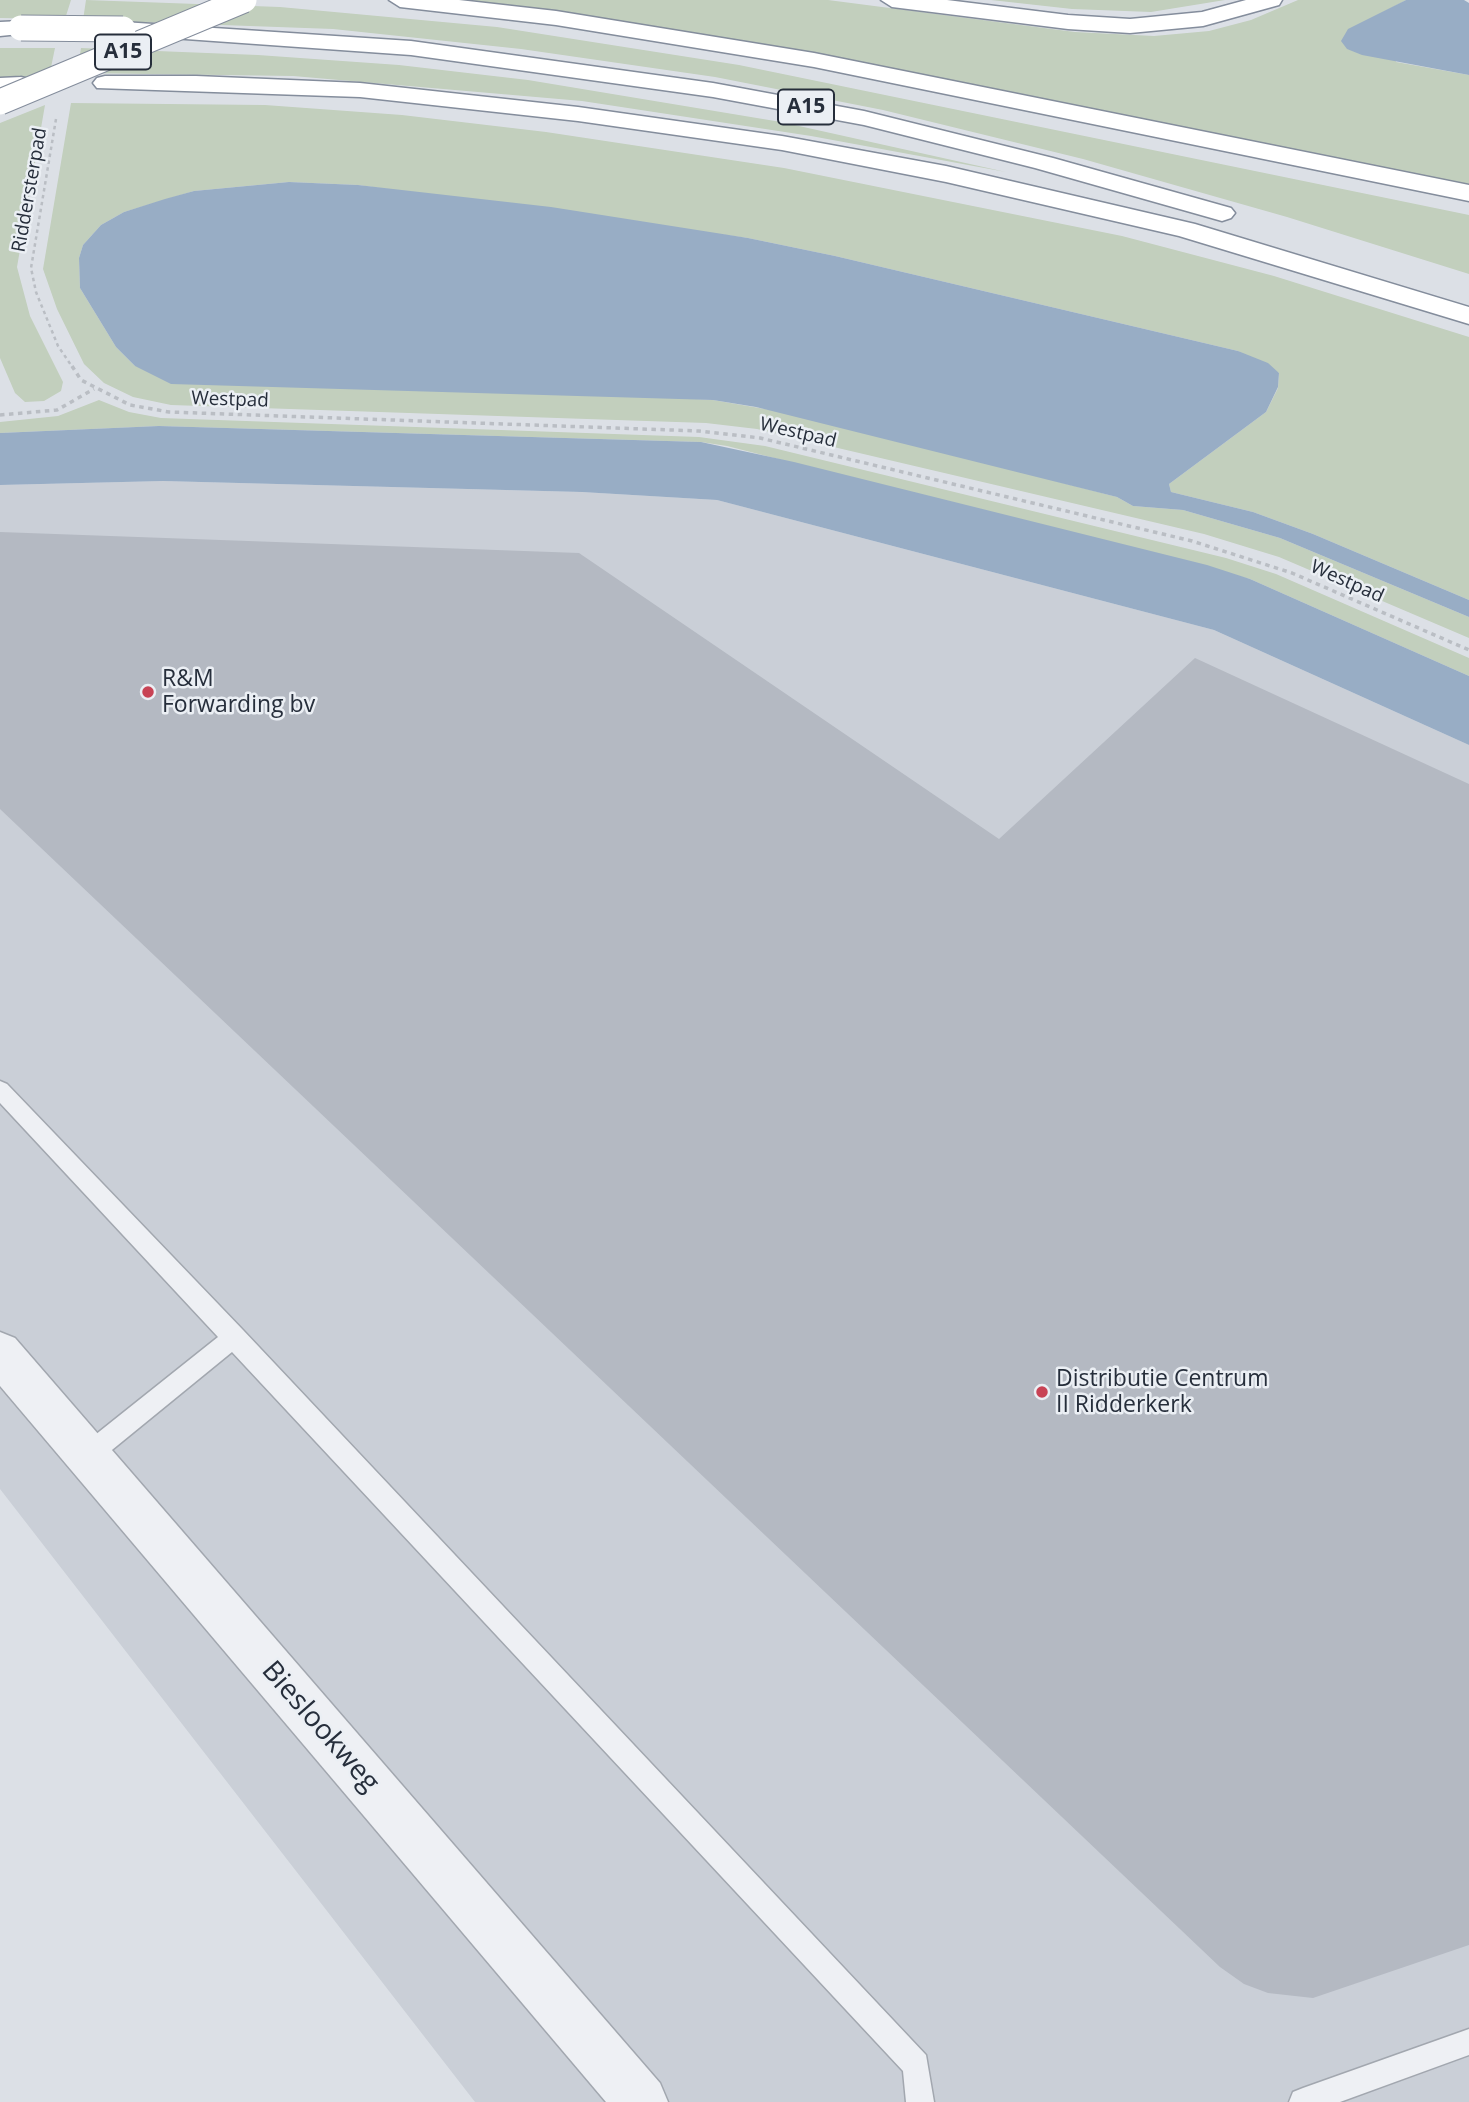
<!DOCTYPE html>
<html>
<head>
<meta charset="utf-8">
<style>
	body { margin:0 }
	canvas { display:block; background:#dce0e6 }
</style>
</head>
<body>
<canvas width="1469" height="2102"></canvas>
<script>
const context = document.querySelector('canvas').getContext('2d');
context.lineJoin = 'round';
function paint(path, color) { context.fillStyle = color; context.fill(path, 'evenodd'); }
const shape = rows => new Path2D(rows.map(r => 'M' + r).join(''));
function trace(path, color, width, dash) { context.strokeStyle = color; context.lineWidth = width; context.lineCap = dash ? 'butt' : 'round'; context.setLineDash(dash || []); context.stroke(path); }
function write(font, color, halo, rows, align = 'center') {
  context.font = font + ' "Open Sans",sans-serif'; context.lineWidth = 5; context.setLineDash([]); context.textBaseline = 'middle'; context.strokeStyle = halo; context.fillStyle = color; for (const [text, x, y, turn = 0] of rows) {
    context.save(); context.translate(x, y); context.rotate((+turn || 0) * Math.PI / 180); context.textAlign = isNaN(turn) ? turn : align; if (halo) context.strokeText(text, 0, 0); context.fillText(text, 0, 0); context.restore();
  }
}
paint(shape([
	[163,481,582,492,717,500,1214,630,1469,745,1469,2102,475,2102,0,1489,0,485]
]), '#cacfd7');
paint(shape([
	[0,0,71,0,65,19,0,18],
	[86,0,280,7,497,27,739,65,1469,215,1469,274,1287,217,1083,159,883,110,715,77,521,49,333,29,83,20],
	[465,0,828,0,1075,32,1154,36,1209,31,1251,20,1298,0,1406,0,1382,13,1396,62,1469,75,1469,188,690,33],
	[991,0,1225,0,1151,12,1072,9],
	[0,48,55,48,49,77,0,78],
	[81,48,258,55,399,65,528,80,781,122,1006,172,811,136,582,101,293,76,77,73],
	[71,103,265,105,402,115,546,132,784,168,1122,236,1274,276,1469,337,1469,600,1313,534,1253,512,1171,492,1169,484,1266,412,1278,388,1279,373,1238,351,835,256,748,238,358,185,289,182,194,191,124,212,101,225,83,245,79,258,80,288,116,347,135,366,713,400,800,415,1117,497,1133,506,1183,510,1280,538,1469,617,1469,638,1279,557,1204,534,757,429,706,423,171,405,133,397,104,383,84,364,57,309,43,269],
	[45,105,17,267,30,316,63,382,61,391,44,401,25,402,15,393,0,358,0,123],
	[99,400,129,412,161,418,699,437,765,446,1226,558,1276,574,1469,658,1469,676,1250,579,727,446,701,442,159,426,0,433,0,422,58,416]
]), '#c2cfbd');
paint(shape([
	[1406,0,1464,0,1469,3,1469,75,1362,55,1347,49,1341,41,1348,29],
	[289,182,358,185,551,207,748,238,835,256,1238,351,1268,363,1279,373,1278,387,1266,412,1169,484,1171,492,1253,512,1313,534,1469,600,1469,617,1280,538,1183,510,1133,506,1117,497,756,407,713,400,171,384,135,366,116,347,80,288,79,258,83,245,101,225,124,212,165,199,194,191],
	[159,426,701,442,794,462,1207,565,1250,579,1469,676,1469,745,1214,630,717,500,582,492,163,481,0,485,0,433]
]), '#98adc5');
paint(shape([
	[0,532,579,553,999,839,1195,658,1469,784,1469,1945,1313,1998,1268,1993,1244,1984,1220,1967,0,809]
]), '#b4b9c2');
const lane = shape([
	[0,1081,7,1084,243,1330,926,2055,934,2102,906,2102,903,2071,232,1352,96,1463,88,1466,80,1463,77,1455,80,1447,218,1337,0,1103,0,1081],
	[1469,2029,1469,2055,1340,2102,1289,2102,1293,2092,1303,2088,1469,2029]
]);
const street = shape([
	[0,1332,15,1338,660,2083,668,2102,606,2102,0,1386,0,1332]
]);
const highway = shape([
	[389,0,459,0,556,11,814,53,1469,185,1469,201,814,67,556,25,400,7,389,0],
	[881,0,947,0,1068,15,1130,19,1202,12,1246,0,1282,0,1279,5,1203,26,1130,33,1068,29,892,7,881,0],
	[21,21,29,23,33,28,29,33,0,36,0,22,21,21],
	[123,22,411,41,713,83,864,111,1053,158,1231,208,1235,213,1231,218,1222,221,1035,168,864,125,713,97,411,55,115,34,111,29,115,24,123,22],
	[105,76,196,76,360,83,578,107,782,136,946,166,1195,224,1469,307,1469,324,1179,236,946,182,782,150,578,121,360,97,97,88,93,83,97,78,105,76],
	[21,77,29,79,33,84,29,89,0,92,0,78,21,77]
]);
trace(lane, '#a2a7af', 3);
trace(street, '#a2a7af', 3);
trace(highway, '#848d9c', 3);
trace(shape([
	[56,119,31,268,36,292,58,346,73,368]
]), '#babec4', 2.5, [3.5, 3.5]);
trace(shape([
	[72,366,81,380,130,405,169,412,699,431,760,438,1192,541,1292,573,1469,650],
	[0,415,57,410,94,389]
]), '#babec4', 3.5, [4.5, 4.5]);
paint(lane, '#eef0f4');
paint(street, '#eef0f4');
paint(highway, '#fff');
const highwayBridge = shape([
	[21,28,123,29],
	[0,102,244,0]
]);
trace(highwayBridge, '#848d9c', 27, []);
trace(highwayBridge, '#fff', 25);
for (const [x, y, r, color] of [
	[148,692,7,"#c84355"],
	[1042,1392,7,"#c84355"]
]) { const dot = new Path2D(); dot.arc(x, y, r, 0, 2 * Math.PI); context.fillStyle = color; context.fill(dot); trace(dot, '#ebeff4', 2.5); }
write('19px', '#262e3b', '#ebeff4', [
	["Riddersterpad",30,190,-80],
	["Westpad",230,400,2],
	["Westpad",798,433,13],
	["Westpad",1347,582,24]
]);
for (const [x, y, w] of [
	[123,52,56],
	[806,107,56]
]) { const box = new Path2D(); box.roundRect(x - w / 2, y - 17.5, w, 35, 5); context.fillStyle = '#ebeff4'; context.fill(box); trace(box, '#262e3b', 2); }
write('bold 21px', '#262e3b', null, [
	["A15",123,52],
	["A15",806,107]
]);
write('23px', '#262e3b', '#ebeff4', [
	["R&M",162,679],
	["Forwarding bv",162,705],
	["Distributie Centrum",1056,1379],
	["II Ridderkerk",1056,1405]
], 'left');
write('28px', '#262e3b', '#ebeff4', [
	["Bieslookweg",320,1727,49]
]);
</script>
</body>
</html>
